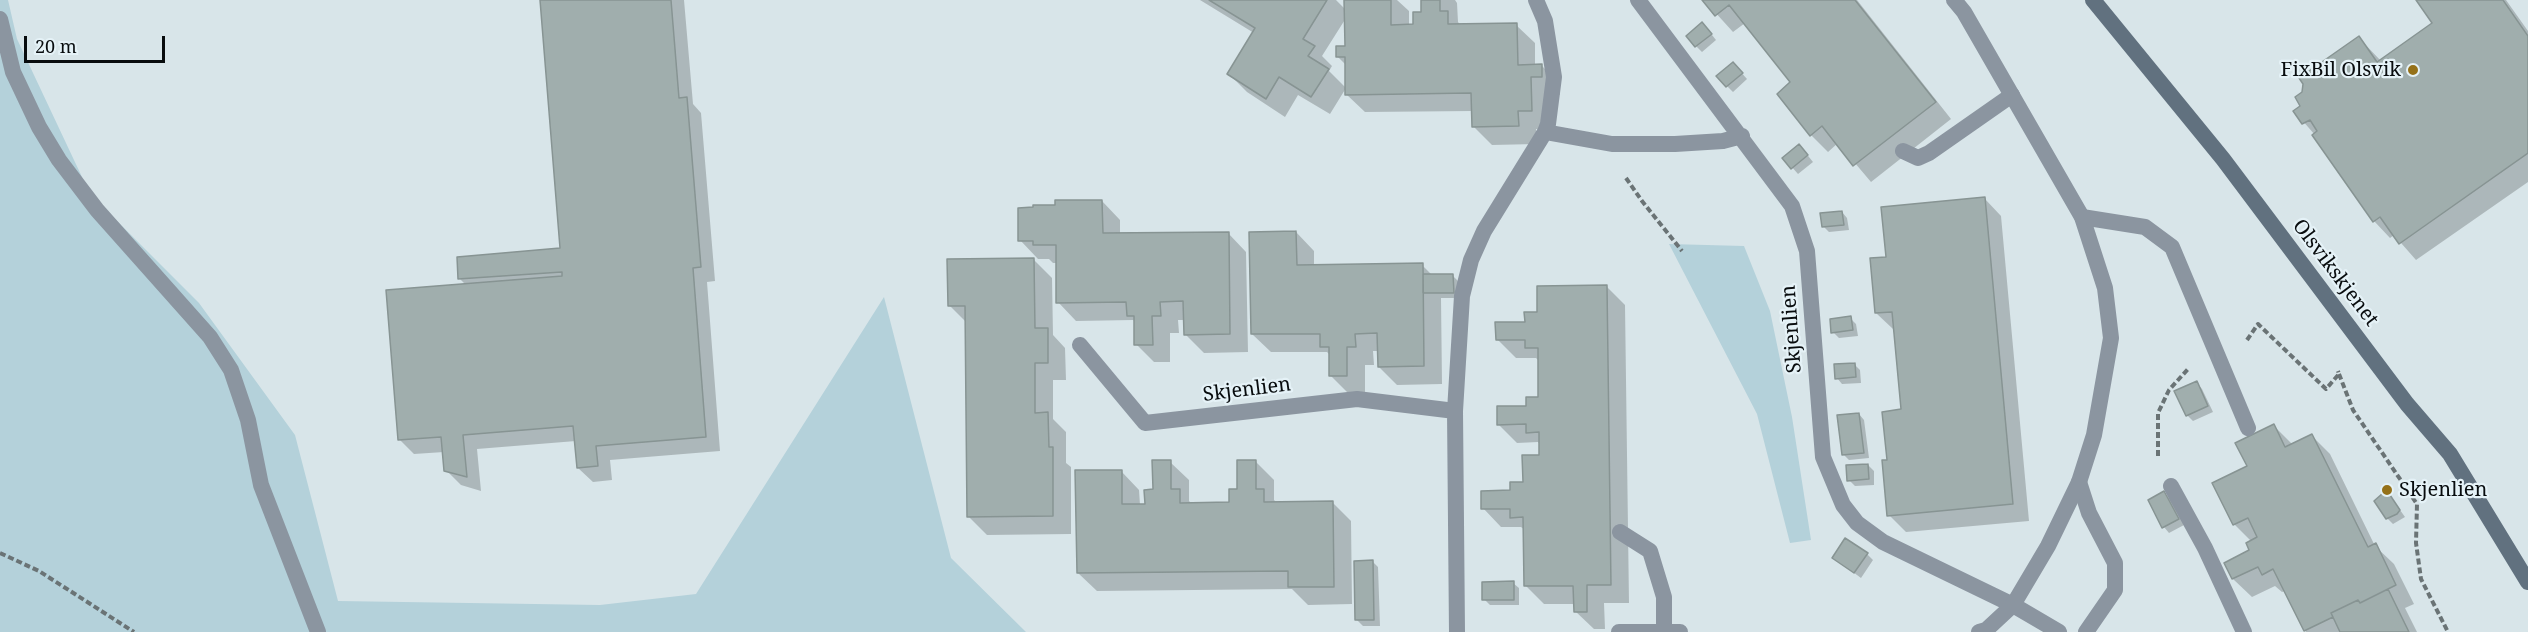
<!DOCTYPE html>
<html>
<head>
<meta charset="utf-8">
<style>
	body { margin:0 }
	#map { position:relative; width:2528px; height:632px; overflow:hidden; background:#d8e5e9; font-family:"Noto Serif",serif }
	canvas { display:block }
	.scale { position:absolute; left:24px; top:36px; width:141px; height:27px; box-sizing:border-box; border:3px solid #080c0e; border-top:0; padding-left:8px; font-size:18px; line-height:21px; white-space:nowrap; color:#080c0e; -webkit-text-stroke:4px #e5f2f7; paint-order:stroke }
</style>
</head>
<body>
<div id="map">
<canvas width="2528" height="632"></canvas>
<div class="scale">20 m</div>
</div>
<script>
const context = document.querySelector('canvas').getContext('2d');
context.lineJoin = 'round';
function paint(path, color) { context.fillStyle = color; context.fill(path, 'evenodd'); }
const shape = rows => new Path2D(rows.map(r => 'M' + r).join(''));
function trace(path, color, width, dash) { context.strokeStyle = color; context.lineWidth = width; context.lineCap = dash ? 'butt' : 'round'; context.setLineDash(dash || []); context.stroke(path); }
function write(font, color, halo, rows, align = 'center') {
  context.font = font + ' "Noto Serif",serif'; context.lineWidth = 4.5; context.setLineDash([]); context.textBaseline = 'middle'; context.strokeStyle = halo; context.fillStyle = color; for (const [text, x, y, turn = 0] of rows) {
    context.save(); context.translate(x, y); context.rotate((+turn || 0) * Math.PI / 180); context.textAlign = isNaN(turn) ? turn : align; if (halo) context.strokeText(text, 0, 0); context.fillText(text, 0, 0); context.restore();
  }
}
paint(shape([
	[0,0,8,0,17,39,90,194,199,303,295,435,338,601,600,605,696,594,884,297,951,558,1026,632,0,632],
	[1669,244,1744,246,1770,311,1792,417,1811,540,1790,543,1757,414]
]), '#b4d1da');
paint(shape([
	[542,0,684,0,693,104,701,113,715,281,707,282,720,451,610,460,612,480,593,482,578,468,576,441,477,449,481,491,461,485,446,470,444,452,414,454,399,439,466,285,460,279,562,250],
	[1200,0,1336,0,1346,10,1345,0,1397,0,1409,11,1409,26,1415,26,1423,13,1423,0,1455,0,1457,3,1458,22,1461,26,1516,25,1535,43,1535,66,1542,66,1560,84,1560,95,1549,95,1550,129,1536,129,1536,144,1492,145,1473,126,1473,111,1365,112,1346,94,1346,65,1337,56,1346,48,1346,18,1322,56,1332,66,1329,71,1346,88,1330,114,1298,95,1285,117,1247,92,1229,74,1254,33],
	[1704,0,1857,0,1951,119,1871,182,1838,143,1828,152,1811,135,1779,94,1792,82,1745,23,1733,32],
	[2418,0,2506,0,2528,31,2528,182,2416,260,2394,235,2390,238,2374,221,2315,135,2295,112,2302,107,2359,38,2381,61,2434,24],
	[1708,30,1716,40,1702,52,1696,46],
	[1739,70,1747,79,1733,92,1727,86],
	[1805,152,1813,162,1798,174,1784,158],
	[1985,199,2001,216,2029,521,1906,532,1889,515,1888,462,1903,410,1896,329,1893,329,1876,313,1888,258],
	[1102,201,1120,220,1120,235,1228,233,1246,252,1248,352,1204,353,1185,334,1185,320,1178,320,1179,333,1170,333,1170,362,1154,362,1136,344,1136,322,1133,320,1076,321,1058,302,1057,263,1053,263,1049,259,1038,259,1020,240,1057,207],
	[1842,212,1847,218,1849,230,1829,232,1823,226],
	[1296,232,1314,251,1314,266,1422,265,1433,276,1453,276,1458,281,1459,298,1441,298,1442,384,1397,385,1379,367,1379,351,1373,351,1374,365,1365,365,1365,394,1349,394,1330,375,1330,355,1327,352,1271,352,1252,334],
	[1034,260,1052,278,1053,335,1065,348,1066,380,1053,380,1053,419,1066,432,1066,463,1071,467,1071,534,987,535,968,516,967,323,949,305],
	[1606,286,1625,305,1629,603,1604,603,1605,629,1594,629,1575,611,1575,604,1544,604,1525,585,1525,530,1521,527,1501,527,1483,508,1524,483,1540,456,1540,445,1538,442,1517,443,1499,425,1540,398,1539,361,1536,358,1516,358,1497,339,1538,314],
	[1850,318,1856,324,1858,336,1839,338,1833,332],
	[1854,364,1860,370,1861,383,1842,384,1837,378],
	[2197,383,2202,389,2213,412,2193,421,2187,415],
	[1859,414,1864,420,1869,458,1849,460,1843,454],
	[2274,426,2293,445,2312,436,2330,454,2375,546,2394,564,2414,604,2405,608,2417,632,2306,632,2285,591,2282,592,2275,586,2252,597,2233,579,2226,564,2251,551,2252,542,2234,524,2249,467],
	[1255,461,1274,480,1274,500,1277,503,1333,503,1351,521,1352,604,1308,605,1292,589,1097,591,1078,573,1121,471,1139,490,1140,505,1146,505,1170,462,1189,480,1189,501,1192,504,1231,503],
	[1868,465,1874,471,1874,485,1855,486,1849,480],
	[2164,493,2170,499,2184,525,2169,533,2164,527],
	[2388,493,2405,517,2393,524,2387,518],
	[1867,554,1873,560,1861,578,1834,558],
	[1372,561,1378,567,1380,626,1363,626,1357,620],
	[1513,583,1519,588,1519,605,1490,605,1484,599]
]), '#0003');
const building = shape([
	[540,0,671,0,679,98,687,97,701,267,693,268,706,437,596,446,598,466,577,468,573,426,463,435,467,477,444,471,441,437,398,440,386,290,562,276,562,272,458,279,457,257,560,248,540,0],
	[1209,0,1327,0,1303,39,1315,46,1308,56,1329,69,1311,97,1279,77,1266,99,1227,74,1255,28,1209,0],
	[1344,0,1391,0,1391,25,1413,24,1413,12,1421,12,1421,0,1440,0,1440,11,1448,11,1448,24,1517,23,1518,65,1542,64,1542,77,1531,77,1532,111,1518,111,1519,126,1472,127,1471,93,1345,95,1345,57,1336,57,1336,46,1345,46,1344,0],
	[1702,0,1855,0,1936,102,1853,166,1822,126,1810,136,1777,94,1790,82,1729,5,1715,16,1702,0],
	[2416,0,2503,0,2528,36,2528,153,2399,244,2380,217,2373,222,2312,135,2317,131,2310,120,2302,124,2293,111,2300,106,2295,97,2302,92,2303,84,2299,78,2359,36,2377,62,2432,23,2416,0],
	[1702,22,1712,34,1695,47,1686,36,1702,22],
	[1733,62,1743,73,1726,87,1716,76,1733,62],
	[1799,144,1808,155,1791,169,1782,158,1799,144],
	[1985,197,2013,504,1887,516,1882,460,1887,460,1882,412,1901,409,1892,312,1875,313,1870,258,1886,257,1881,207,1985,197],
	[1055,200,1102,200,1103,233,1229,232,1230,334,1184,335,1183,301,1160,302,1161,316,1152,316,1153,345,1134,345,1134,316,1127,316,1126,302,1056,303,1056,245,1033,245,1033,241,1018,241,1018,208,1033,207,1033,205,1055,205,1055,200],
	[1842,211,1844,225,1822,227,1820,213,1842,211],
	[1296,231,1297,265,1423,263,1424,366,1378,367,1377,333,1355,334,1356,347,1347,347,1347,376,1329,376,1329,347,1320,347,1320,334,1251,334,1249,232,1296,231],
	[1034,258,1035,328,1048,328,1048,363,1035,363,1035,413,1048,412,1049,447,1053,447,1053,516,967,517,965,306,948,306,947,259,1034,258],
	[1423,274,1453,274,1454,293,1423,293,1423,274],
	[1607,285,1611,585,1587,585,1587,612,1574,612,1573,586,1524,586,1523,517,1510,518,1510,509,1481,509,1481,491,1510,490,1510,482,1523,482,1522,455,1539,455,1539,432,1526,433,1526,424,1497,425,1497,406,1526,406,1526,397,1538,397,1538,348,1525,348,1525,340,1496,340,1495,322,1525,322,1524,312,1537,312,1537,286,1607,285],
	[1851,316,1853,330,1831,333,1830,319,1851,316],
	[1855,363,1856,377,1835,379,1834,364,1855,363],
	[2197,381,2208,406,2186,416,2174,391,2197,381],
	[1859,413,1864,453,1842,455,1837,415,1859,413],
	[2274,424,2285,447,2312,434,2368,547,2376,543,2396,585,2360,603,2358,600,2331,613,2333,617,2304,631,2273,569,2262,575,2258,567,2232,579,2224,563,2249,550,2246,543,2257,537,2248,518,2233,525,2212,483,2247,466,2235,443,2274,424],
	[1152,460,1171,460,1171,489,1180,489,1180,503,1229,502,1229,489,1237,489,1237,460,1256,460,1256,489,1264,489,1264,502,1333,501,1334,587,1288,587,1288,571,1077,573,1075,470,1122,470,1122,504,1145,504,1144,490,1153,489,1152,460],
	[1868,464,1869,479,1847,481,1846,465,1868,464],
	[2164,491,2179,519,2162,528,2148,500,2164,491],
	[2388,492,2400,510,2397,514,2386,519,2374,501,2383,493,2388,492],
	[1845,538,1868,553,1854,573,1832,558,1845,538],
	[1373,560,1374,620,1355,620,1354,561,1373,560],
	[1514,581,1514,600,1482,600,1482,582,1514,581],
	[2388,589,2409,632,2340,632,2331,613,2358,600,2360,603,2388,589]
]);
paint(building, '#a0aead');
trace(building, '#879493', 1.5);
trace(shape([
	[1626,178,1642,201,1682,251],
	[2247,340,2258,324,2326,389,2339,374,2338,371],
	[2339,374,2353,410,2417,504,2416,543,2421,579,2448,632],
	[2158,456,2158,413,2169,390,2188,369],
	[0,553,39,571,134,632]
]), '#6a7375', 4, [6, 3]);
trace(shape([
	[1638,0,1792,206,1807,251,1823,457,1843,505,1857,523,1883,542,2013,605,2059,632],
	[0,19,13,72,39,127,59,160,97,210,210,337,231,370,248,420,261,485,318,632],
	[1545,132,1612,144,1675,144,1723,141,1742,136],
	[1903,151,1918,158,1929,153,2012,95],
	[2082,217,2145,227,2172,247,2248,428],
	[1080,345,1145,423,1357,399,1455,411],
	[2079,482,2089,513,2115,563,2115,590,2086,632],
	[2171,486,2205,548,2244,632],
	[1620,532,1650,551,1664,597,1664,630],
	[1457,632,1455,411,1462,296,1471,260,1484,231,1545,132,1548,124,1554,77,1545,21,1536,0]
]), '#8b95a0', 16);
trace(shape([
	[1954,0,1964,12,2082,217,2105,288,2111,338,2094,435,2079,482,2048,546,2013,605,1986,630,1979,632],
	[1619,632,1680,632]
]), '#8b95a0', 16);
trace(shape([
	[2093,0,2223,159,2407,404,2450,454,2528,582]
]), '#61717f', 16);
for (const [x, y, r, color] of [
	[2413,70,6,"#957119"],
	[2387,490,6,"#957119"]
]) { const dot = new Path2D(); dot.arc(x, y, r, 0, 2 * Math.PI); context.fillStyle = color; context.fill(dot); trace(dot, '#e5f2f7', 2); }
write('20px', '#080c0e', '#e5f2f7', [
	["FixBil Olsvik",2401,70],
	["Skjenlien",2399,490,"left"]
], 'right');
write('20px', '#080c0e', '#e5f2f7', [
	["Olsvikskjenet",2335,273,53],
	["Skjenlien",1792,329,-94],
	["Skjenlien",1247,390,-7]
]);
</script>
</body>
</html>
